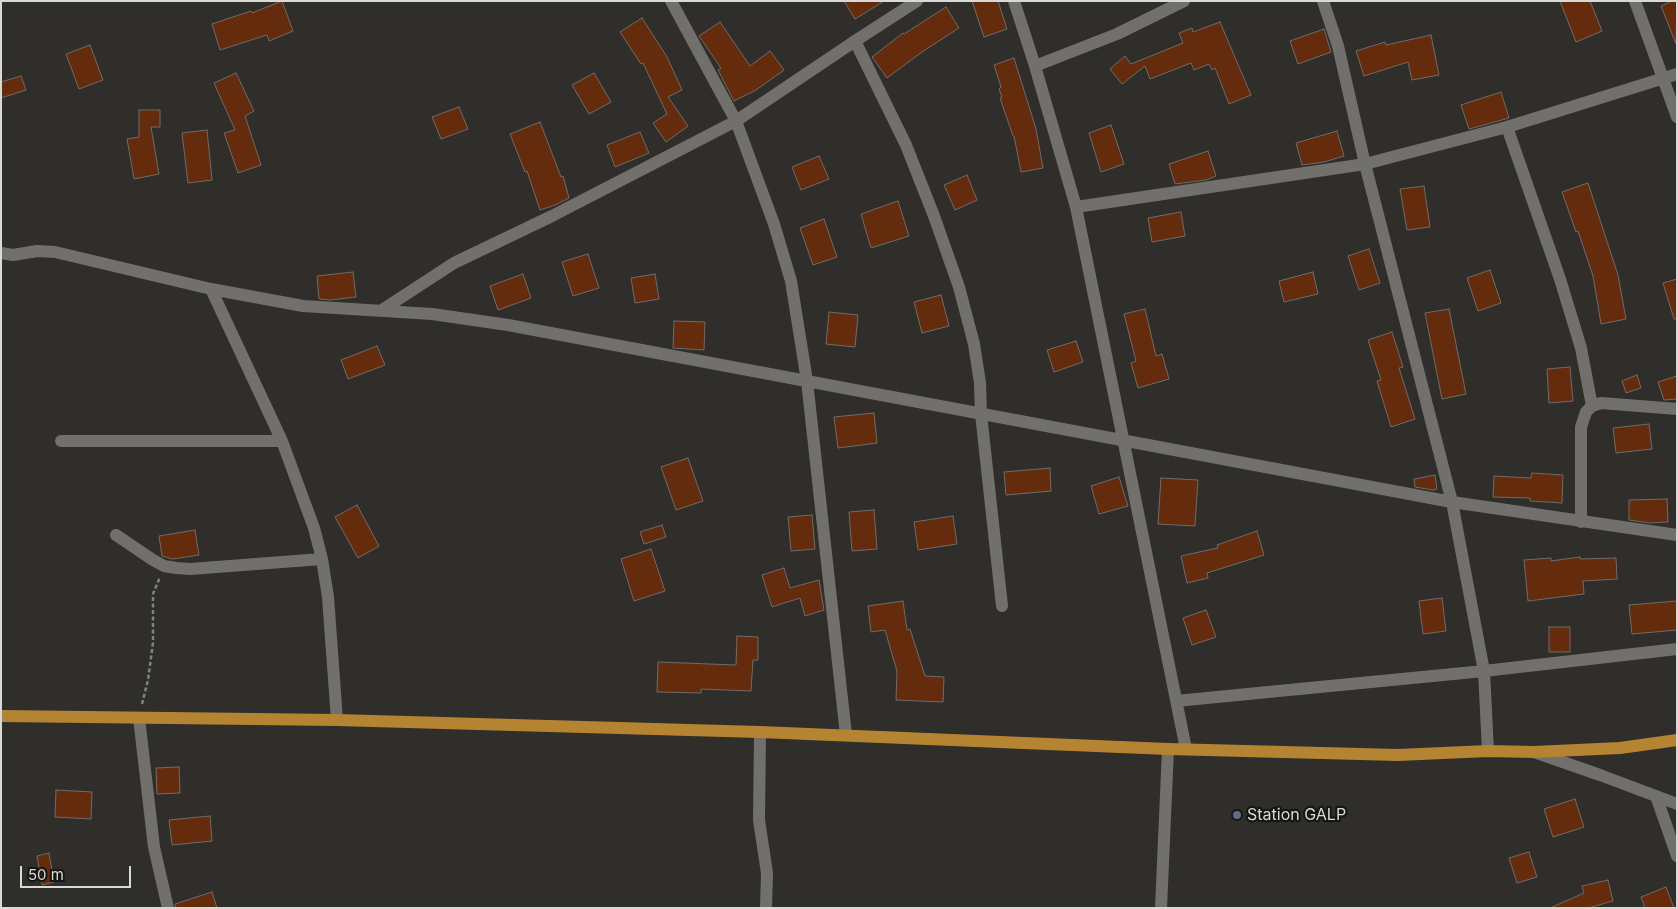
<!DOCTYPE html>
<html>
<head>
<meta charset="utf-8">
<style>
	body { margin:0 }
	#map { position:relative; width:1678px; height:909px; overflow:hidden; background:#2f2e2b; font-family:Inter,sans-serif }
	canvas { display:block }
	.frame { position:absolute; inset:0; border:2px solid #d9d9d7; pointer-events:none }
	.scale { position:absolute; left:20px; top:866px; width:111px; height:22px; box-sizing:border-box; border:2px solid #d9d9d7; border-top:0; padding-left:6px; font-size:15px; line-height:18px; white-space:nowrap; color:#d9d9d7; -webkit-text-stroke:4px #171615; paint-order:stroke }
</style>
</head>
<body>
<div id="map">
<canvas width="1678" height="909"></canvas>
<div class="frame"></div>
<div class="scale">50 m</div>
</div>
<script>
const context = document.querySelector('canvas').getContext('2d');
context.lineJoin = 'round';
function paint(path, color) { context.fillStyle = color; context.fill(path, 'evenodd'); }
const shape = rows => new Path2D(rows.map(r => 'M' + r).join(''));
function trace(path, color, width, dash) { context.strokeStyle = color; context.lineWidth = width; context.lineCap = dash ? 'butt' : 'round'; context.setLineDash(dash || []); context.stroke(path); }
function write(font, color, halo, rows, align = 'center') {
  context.font = font + ' Inter,sans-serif'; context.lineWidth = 4.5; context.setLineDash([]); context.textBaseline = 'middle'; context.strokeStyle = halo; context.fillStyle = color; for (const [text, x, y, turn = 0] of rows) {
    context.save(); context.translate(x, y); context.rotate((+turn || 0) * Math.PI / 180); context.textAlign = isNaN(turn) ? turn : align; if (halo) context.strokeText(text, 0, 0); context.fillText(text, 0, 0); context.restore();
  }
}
const building = shape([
	[282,1,293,31,269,41,267,35,220,50,212,24,251,11,252,13,282,1],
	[844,1,884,1,855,19,844,1],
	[972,1,998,1,1007,29,984,37,972,1],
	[1560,1,1590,1,1602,31,1576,42,1560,1],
	[1672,1,1677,1,1676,44,1661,6,1672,1],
	[946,7,959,28,922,52,887,78,872,57,903,33,904,34,946,7],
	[642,18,667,57,682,90,668,97,688,126,666,142,653,123,667,114,643,63,641,64,620,32,642,18],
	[720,22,750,66,770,51,784,70,756,90,734,101,718,70,721,68,699,36,720,22],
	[1220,22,1251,95,1229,104,1215,68,1212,70,1209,64,1194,70,1191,63,1150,79,1145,66,1122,84,1110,69,1125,56,1131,64,1183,43,1179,33,1192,28,1193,32,1220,22],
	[1324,29,1331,52,1298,64,1290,41,1324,29],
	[1431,35,1439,75,1412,80,1408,62,1364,76,1356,51,1385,42,1386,45,1431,35],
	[90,45,103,80,79,89,66,54,90,45],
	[1014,58,1036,129,1043,168,1021,172,1014,136,1013,136,1000,98,1002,97,999,89,1001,87,994,65,1014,58],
	[236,73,254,111,245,116,261,165,238,173,224,133,235,130,214,83,236,73],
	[594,73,611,102,589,114,572,85,594,73],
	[21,76,26,90,1,98,1,82,21,76],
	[1501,92,1509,118,1469,129,1461,105,1501,92],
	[459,107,468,129,441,139,432,117,459,107],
	[139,110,160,110,160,127,151,127,159,174,134,179,127,139,139,137,139,110],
	[540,122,561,177,563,176,569,198,555,205,540,210,527,171,525,172,510,134,540,122],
	[1111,125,1124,164,1101,172,1089,133,1111,125],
	[207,130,212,180,188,183,182,133,207,130],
	[1337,131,1344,156,1324,162,1302,165,1296,143,1337,131],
	[640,132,649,153,615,167,607,145,640,132],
	[1208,151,1216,176,1206,180,1175,184,1169,164,1208,151],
	[819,156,829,179,801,190,792,167,819,156],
	[967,175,977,200,955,210,944,185,967,175],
	[1588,183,1618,275,1626,319,1601,324,1593,276,1578,231,1576,232,1562,192,1588,183],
	[1424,186,1430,227,1407,230,1400,189,1424,186],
	[898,201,909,236,871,248,861,214,898,201],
	[1181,212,1185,236,1152,242,1148,218,1181,212],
	[824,219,837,257,813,265,800,228,824,219],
	[1369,249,1380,283,1359,290,1348,256,1369,249],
	[588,254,599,288,573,296,562,262,588,254],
	[1490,270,1501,303,1478,311,1467,278,1490,270],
	[353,272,356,297,331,300,319,299,317,276,353,272],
	[1313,272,1318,294,1284,302,1279,281,1313,272],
	[523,274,531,298,498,310,490,286,523,274],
	[655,274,659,299,635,303,631,278,655,274],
	[1677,279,1677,319,1674,319,1663,283,1677,279],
	[941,295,949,326,922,333,914,302,941,295],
	[1145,309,1156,356,1162,354,1169,379,1138,388,1131,363,1136,361,1124,314,1145,309],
	[1449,309,1466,394,1442,399,1425,313,1449,309],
	[829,312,858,315,855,347,826,344,829,312],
	[674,321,705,322,704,350,673,348,674,321],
	[1392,332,1403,367,1399,368,1415,419,1391,427,1377,381,1381,380,1368,340,1392,332],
	[1076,341,1083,362,1054,372,1047,350,1076,341],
	[377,346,385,365,348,379,341,360,377,346],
	[1570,367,1573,401,1549,403,1547,369,1570,367],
	[1637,375,1641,388,1626,393,1622,381,1637,375],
	[1677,376,1677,399,1664,400,1658,382,1677,376],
	[874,413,877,443,838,448,834,417,874,413],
	[1649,424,1652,449,1616,453,1613,428,1649,424],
	[688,458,703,501,676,510,661,467,688,458],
	[1050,468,1051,491,1006,495,1004,472,1050,468],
	[1532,473,1563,475,1562,503,1530,501,1530,498,1493,497,1494,476,1531,478,1532,473],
	[1435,475,1437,489,1433,490,1415,487,1414,479,1435,475],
	[1119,477,1128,506,1099,514,1091,486,1119,477],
	[1161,478,1198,480,1195,526,1158,524,1161,478],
	[1667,499,1668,522,1650,523,1629,520,1629,500,1667,499],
	[357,505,379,546,358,558,335,517,357,505],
	[874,510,877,549,852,551,849,512,874,510],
	[812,515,815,549,791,551,788,517,812,515],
	[953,516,957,544,918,550,914,522,953,516],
	[662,525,666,537,644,544,640,532,662,525],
	[195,530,199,555,173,559,162,556,159,536,195,530],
	[1257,531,1264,555,1207,573,1208,578,1187,583,1181,556,1218,548,1217,545,1257,531],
	[651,549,665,591,634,601,621,559,651,549],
	[1580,557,1580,559,1616,558,1617,579,1583,581,1584,594,1528,601,1524,560,1551,558,1551,561,1580,557],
	[784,568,790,588,819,580,824,610,805,616,800,598,772,607,762,575,784,568],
	[1442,598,1446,631,1423,634,1419,601,1442,598],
	[903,601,907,630,910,629,925,676,944,677,943,702,896,700,897,671,885,630,871,632,868,606,903,601],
	[1677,601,1677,630,1632,634,1629,605,1677,601],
	[1206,610,1216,637,1192,645,1183,618,1206,610],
	[1549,627,1570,627,1570,652,1549,652,1549,627],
	[737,636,758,637,758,660,753,660,751,691,701,689,701,693,657,692,658,662,736,665,737,636],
	[179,767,180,793,157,794,156,768,179,767],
	[56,790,92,792,91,819,55,817,56,790],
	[1575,799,1584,827,1553,837,1544,809,1575,799],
	[210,816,212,841,172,845,169,820,210,816],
	[1529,852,1537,877,1517,883,1509,858,1529,852],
	[49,853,54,882,42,885,37,856,49,853],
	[1608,880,1613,901,1588,908,1550,908,1584,893,1582,886,1608,880],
	[1666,887,1674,908,1645,908,1641,897,1666,887],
	[212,892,217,908,176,908,175,904,212,892]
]);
paint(building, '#642b0c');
trace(building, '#6f6c6a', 1);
trace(shape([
	[142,704,148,680,153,643,153,594,160,577]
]), '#81817e', 2.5, [4, 2.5]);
trace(shape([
	[671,1,736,121,774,224,791,281,807,381,846,735],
	[1014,1,1035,66,1076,207,1186,749],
	[1323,1,1338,46,1365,164,1452,502,1484,671,1488,751],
	[1635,1,1677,117],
	[855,41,906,145,934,216,959,287,974,344,980,383,981,414,1002,606],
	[1035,66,1117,34,1184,1],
	[1507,127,1560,279,1581,348,1592,406],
	[1076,207,1365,164,1507,127,1677,74],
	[1,253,13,255,37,251,55,252,211,289,303,306,432,314,508,325,1452,502,1677,535],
	[211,289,282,441,314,528,322,559,328,597,337,720],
	[382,310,454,263,552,216,736,121,855,41,917,1],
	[61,441,282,441],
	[1581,522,1581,427,1586,412,1592,406,1601,403,1677,409],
	[116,535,153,560,164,566,176,568,190,569,322,559],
	[1176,701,1484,671,1677,649],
	[139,718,154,847,168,908],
	[760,732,759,820,767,873,766,908],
	[1534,752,1600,775,1677,804],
	[1656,796,1677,856],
	[1161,908,1168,749]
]), '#71706d', 12);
trace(shape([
	[1,716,337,720,760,732,1168,749,1398,755,1488,751,1534,752,1620,748,1677,740]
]), '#b58433', 12);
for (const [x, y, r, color] of [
	[1237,815,5,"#5c6f8a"]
]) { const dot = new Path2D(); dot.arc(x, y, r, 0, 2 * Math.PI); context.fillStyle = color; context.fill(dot); trace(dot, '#171615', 2); }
write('16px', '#d9d9d7', '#171615', [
	["Station GALP",1247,815]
], 'left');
</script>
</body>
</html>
